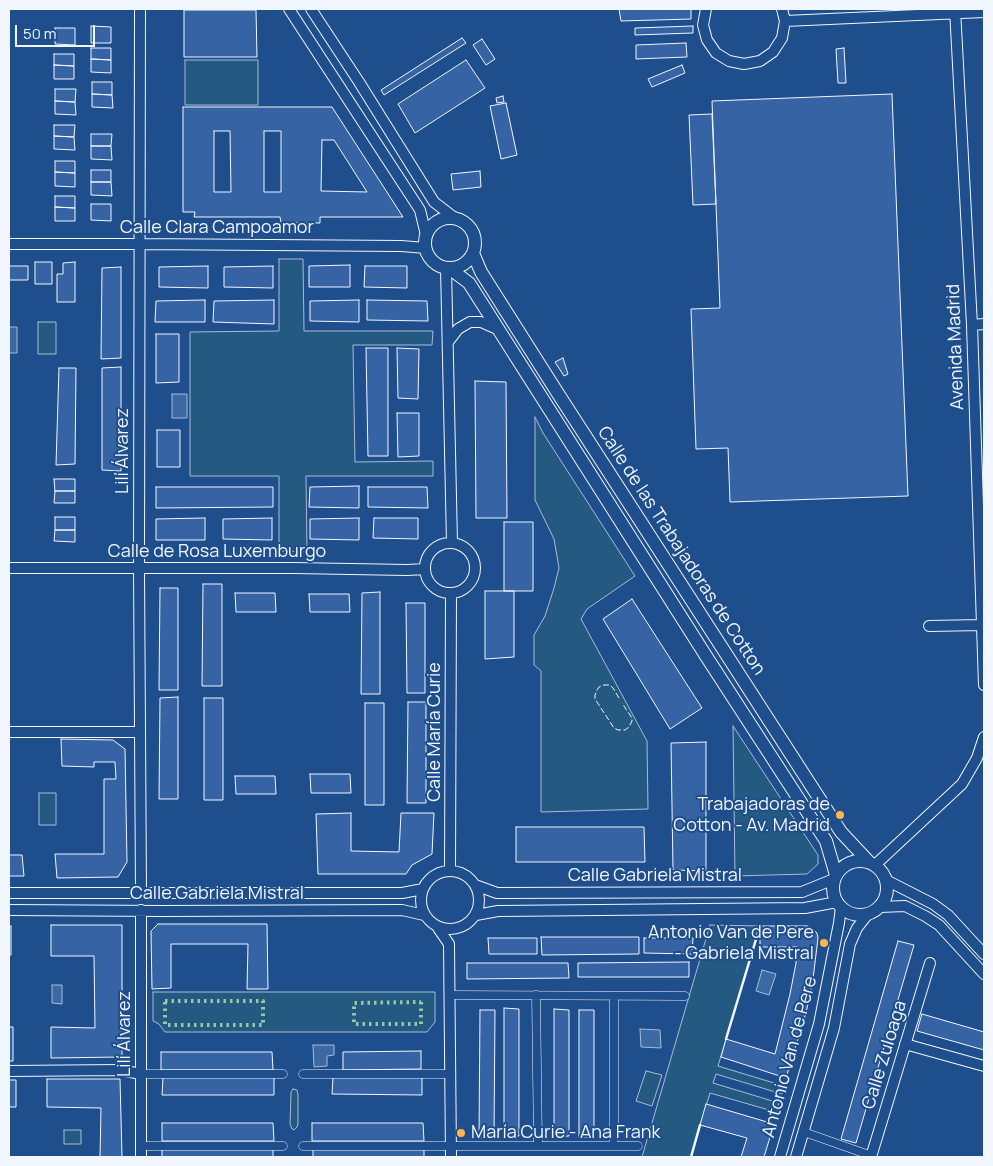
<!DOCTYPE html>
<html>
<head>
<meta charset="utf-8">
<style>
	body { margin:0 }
	#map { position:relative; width:993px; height:1166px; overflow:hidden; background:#1f4e8c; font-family:Manrope,sans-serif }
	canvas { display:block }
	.frame { position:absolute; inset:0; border:10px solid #f2f6ff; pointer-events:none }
	.scale { position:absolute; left:15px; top:25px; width:80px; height:22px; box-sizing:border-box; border:2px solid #f2f6ff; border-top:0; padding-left:6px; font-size:15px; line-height:18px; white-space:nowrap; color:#f2f6ff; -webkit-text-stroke:4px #1f4e8c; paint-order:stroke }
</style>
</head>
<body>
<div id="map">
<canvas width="993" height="1166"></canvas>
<div class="frame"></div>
<div class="scale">50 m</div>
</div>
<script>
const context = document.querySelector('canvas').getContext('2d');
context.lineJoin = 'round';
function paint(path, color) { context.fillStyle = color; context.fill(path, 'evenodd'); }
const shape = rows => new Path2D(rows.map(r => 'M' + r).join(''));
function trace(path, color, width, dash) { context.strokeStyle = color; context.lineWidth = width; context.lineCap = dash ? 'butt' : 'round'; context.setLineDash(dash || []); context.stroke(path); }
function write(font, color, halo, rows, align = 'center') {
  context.font = font + ' Manrope,sans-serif'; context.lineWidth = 4; context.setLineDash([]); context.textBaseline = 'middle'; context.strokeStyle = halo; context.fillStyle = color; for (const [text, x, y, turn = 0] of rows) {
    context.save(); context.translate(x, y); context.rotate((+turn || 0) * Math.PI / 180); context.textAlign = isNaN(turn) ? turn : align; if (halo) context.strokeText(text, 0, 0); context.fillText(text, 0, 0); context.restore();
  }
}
const green = shape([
	[185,60,258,60,258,105,185,105,185,60],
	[279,259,303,259,304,331,433,331,432,345,353,345,355,462,433,461,433,476,306,476,307,552,279,551,279,476,190,476,190,332,279,331,279,259],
	[38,322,56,322,56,354,38,354,38,322],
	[535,417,543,433,635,576,587,609,581,619,647,741,648,809,541,812,541,671,534,665,534,635,545,616,554,588,559,568,554,539,535,500,535,417],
	[733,726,818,855,818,864,807,874,735,876,733,726],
	[39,793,56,793,56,825,39,825,39,793],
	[710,925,760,926,718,1066,784,1086,782,1094,716,1074,713,1083,779,1103,776,1112,710,1093,691,1157,642,1157,710,925],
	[153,992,435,992,435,1022,427,1032,165,1032,159,1024,153,1021,153,992],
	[646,1071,662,1075,652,1106,636,1101,646,1071],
	[293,1089,297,1090,298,1095,298,1124,297,1127,294,1130,292,1129,290,1124,291,1092,293,1089],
	[64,1130,81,1130,81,1144,64,1144,64,1130]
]);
paint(green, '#245a82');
trace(green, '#a8bbd7', 1);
const water = shape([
	[9,327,17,327,17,353,9,353,9,327],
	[172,394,187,394,187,418,172,418,172,394],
	[762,970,776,974,769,995,756,991,762,970],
	[52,985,62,985,62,1004,52,1003,52,985],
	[640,1029,660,1030,661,1048,641,1047,640,1029],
	[313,1045,334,1045,334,1055,327,1056,327,1066,314,1067,313,1045]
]);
paint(water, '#3b69a3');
trace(water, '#a8bbd7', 1);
const building = shape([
	[619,9,691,9,691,19,621,21,619,9],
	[184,10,256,10,257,57,184,57,184,10],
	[91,26,111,27,111,43,91,43,91,26],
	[693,26,693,33,635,35,635,28,693,26],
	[55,28,75,28,75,45,55,44,55,28],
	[462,38,466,43,384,95,381,90,462,38],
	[482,39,495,59,486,65,473,45,482,39],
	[686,43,687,57,636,59,636,45,686,43],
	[91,48,111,48,111,60,91,59,91,48],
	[844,48,846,83,838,83,836,49,844,48],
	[54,54,74,54,74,66,54,65,54,54],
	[91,59,111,60,111,73,91,72,91,59],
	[466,60,485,88,415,133,398,104,466,60],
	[54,65,74,66,74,79,54,79,54,65],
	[682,65,685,73,652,87,648,79,682,65],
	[92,82,112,82,112,95,92,94,92,82],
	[55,89,76,89,75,102,55,101,55,89],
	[92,94,112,95,113,108,92,107,92,94],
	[892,94,908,496,730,502,728,448,696,449,691,309,720,308,712,101,892,94],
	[503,96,504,102,497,103,496,98,503,96],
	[55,101,75,102,76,115,55,114,55,101],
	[506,103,517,155,501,159,490,106,506,103],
	[183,107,332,107,403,217,320,217,320,223,281,223,280,217,194,217,195,212,183,212,183,107],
	[214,131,230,131,231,192,214,192,214,131],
	[264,131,281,131,281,192,264,192,264,131],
	[322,140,334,140,367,192,321,191,322,140],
	[712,114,716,204,693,205,689,115,712,114],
	[54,125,75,125,74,137,54,136,54,125],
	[91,134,112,134,111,146,91,146,91,134],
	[54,136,74,137,75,150,54,149,54,136],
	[91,146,111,146,112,160,91,159,91,146],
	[55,161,75,161,75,173,55,172,55,161],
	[91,170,111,170,111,182,91,182,91,170],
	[480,171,481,187,453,190,451,174,480,171],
	[55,172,75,173,75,187,55,186,55,172],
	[91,182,111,182,112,196,91,195,91,182],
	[55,196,75,196,75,208,55,207,55,196],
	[91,204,111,204,111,221,91,220,91,204],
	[55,207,75,208,75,221,55,221,55,207],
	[35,262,52,262,52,284,35,284,35,262],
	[75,262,75,302,57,302,57,274,63,274,63,263,75,262],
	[350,265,350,287,309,287,309,266,350,265],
	[9,266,28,266,28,280,9,280,9,266],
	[208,266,208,288,159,287,159,267,208,266],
	[273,266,273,288,224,287,224,267,273,266],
	[365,266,407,266,407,288,364,287,365,266],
	[121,267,121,358,101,359,102,268,121,267],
	[205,300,205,322,155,322,156,301,205,300],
	[274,300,274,324,213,322,214,301,274,300],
	[359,300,359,322,310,321,310,301,359,300],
	[367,300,427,301,428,321,367,320,367,300],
	[156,334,179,334,179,382,156,383,156,334],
	[366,348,388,348,388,456,368,456,366,348],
	[397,348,419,349,418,399,398,398,397,348],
	[563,358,568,374,564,376,555,362,563,358],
	[121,367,121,471,102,470,102,368,121,367],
	[59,368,76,368,75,464,56,465,59,368],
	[475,381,506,382,507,518,476,518,475,381],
	[397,413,419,413,419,456,398,457,397,413],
	[157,430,180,430,180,467,157,467,157,430],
	[54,479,75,479,75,491,55,491,54,479],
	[359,486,359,508,309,507,310,487,359,486],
	[156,487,273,487,273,507,156,508,156,487],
	[368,487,427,487,428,508,368,507,368,487],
	[55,491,75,491,75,503,54,503,55,491],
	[55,517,75,517,75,530,55,530,55,517],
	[205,518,205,540,156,540,156,519,205,518],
	[272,518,272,540,223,539,223,519,272,518],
	[359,518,359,540,310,539,310,519,359,518],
	[374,518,418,518,418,539,373,538,374,518],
	[504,522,533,522,533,591,504,591,504,522],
	[55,530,75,530,75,542,54,541,55,530],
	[203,584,222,584,222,686,202,686,203,584],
	[160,588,178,588,178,690,159,690,160,588],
	[485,591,514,591,514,657,485,659,485,591],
	[380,592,380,694,361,694,362,593,380,592],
	[235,593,275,593,276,612,236,612,235,593],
	[309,594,349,594,350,612,310,612,309,594],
	[632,599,702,708,670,729,603,619,632,599],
	[406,603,425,603,425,693,407,693,406,603],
	[178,697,178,799,159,799,160,698,178,697],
	[204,698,223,698,223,800,204,800,204,698],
	[408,702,426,702,426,803,407,803,408,702],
	[365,703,384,703,384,805,365,805,365,703],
	[61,739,113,740,125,749,127,862,118,877,57,878,55,854,104,854,104,779,116,779,115,762,94,762,94,767,62,766,61,739],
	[706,742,706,871,673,870,671,743,706,742],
	[310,774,350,774,351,793,311,793,310,774],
	[235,776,275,776,276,794,236,794,235,776],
	[351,813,351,851,399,852,401,813,434,813,432,854,412,865,406,874,318,874,316,814,351,813],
	[516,827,644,827,645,862,516,862,516,827],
	[9,855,22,855,24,876,9,876,9,855],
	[158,924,267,924,268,989,247,989,248,944,171,944,171,988,152,989,151,931,158,924],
	[51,925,122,925,122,1057,51,1058,51,1027,95,1028,94,956,51,956,51,925],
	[11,926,11,955,9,955,9,927,11,926],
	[760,926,808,926,814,930,817,933,818,938,813,979,806,1013,786,1078,721,1057,726,1039,775,1054,790,994,796,963,797,947,760,947,760,926],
	[541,937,639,937,639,954,542,955,541,937],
	[488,938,537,938,537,954,489,954,488,938],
	[644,938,693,938,692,954,644,953,644,938],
	[898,941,914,945,856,1143,841,1139,898,941],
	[689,962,689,977,578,977,578,963,689,962],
	[467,963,568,963,569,978,467,979,467,963],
	[504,1008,519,1009,519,1136,504,1136,504,1008],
	[554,1009,569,1010,569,1136,554,1137,554,1009],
	[480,1010,495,1010,494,1137,479,1138,480,1010],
	[579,1010,594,1010,594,1137,579,1137,579,1010],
	[922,1014,984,1032,984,1050,917,1031,922,1014],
	[9,1027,13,1027,13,1061,9,1061,9,1027],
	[421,1051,421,1069,343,1070,343,1052,421,1051],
	[161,1052,272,1052,273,1070,161,1070,161,1052],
	[163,1077,274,1077,274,1095,162,1095,163,1077],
	[333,1077,422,1077,422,1095,332,1094,333,1077],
	[47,1079,120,1079,122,1157,100,1157,101,1108,47,1107,47,1079],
	[9,1080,16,1080,16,1107,9,1107,9,1080],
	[706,1104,774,1124,764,1157,741,1157,747,1138,700,1125,706,1104],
	[162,1123,273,1123,274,1141,162,1141,162,1123],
	[312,1123,423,1123,424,1141,312,1141,312,1123],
	[162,1148,273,1148,273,1157,162,1157,162,1148],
	[313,1148,424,1148,424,1157,313,1157,313,1148]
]);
paint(building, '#3563a3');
trace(building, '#f2f6ff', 1);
const pedestrian = shape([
	[449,995,685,996],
	[536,995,538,1146],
	[141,1074,283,1074],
	[303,1074,450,1074],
	[804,1132,872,1156],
	[141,1146,283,1146],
	[303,1146,638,1146],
	[613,1146,614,1137,614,996]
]);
const minor = shape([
	[140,9,139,568,141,892],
	[289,9,420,210,426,235],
	[311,9,359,82,434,202,456,219],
	[706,9,703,25,707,40,716,53,729,61,744,64,760,61,773,52,782,38,785,21,782,9],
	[955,9,972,325,984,685],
	[785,21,984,12],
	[9,244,139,244,401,246,426,248],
	[446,267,452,543],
	[972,325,984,324],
	[448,342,458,329,470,322,481,322,497,329],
	'425 568a25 25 0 1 1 50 0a25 25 0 1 1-50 0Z',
	[9,568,294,568,407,570,425,569],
	[929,626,981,625],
	[9,732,140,732],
	[875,865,962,784,977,758,984,737],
	'421 900a29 29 0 1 1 58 0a29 29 0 1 1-58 0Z',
	[450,871,451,594],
	[886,880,933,904,948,915,984,954],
	[475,885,497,893,802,892,834,879],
	[9,893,402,893,423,889],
	[880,907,905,906,925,916,939,925,984,974],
	[9,910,162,911,402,910,424,915],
	[141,910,141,1157],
	[476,915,498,911,805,908,837,902],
	[438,928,449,944,451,1157],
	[905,1044,984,1066],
	[9,1071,120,1070,141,1074],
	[780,1157,819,1024,839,923,841,907],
	[796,1157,834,1028,850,944,857,928,868,914],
	[871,1157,930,963]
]);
const tertiary = shape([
	'425 243a25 25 0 1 1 50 0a25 25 0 1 1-50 0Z',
	[473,253,481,272,557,392,841,832,869,862],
	[449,268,469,283,706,656,826,841,836,875],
	'833 888a27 27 0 1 1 54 0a27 27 0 1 1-54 0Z'
]);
trace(pedestrian, '#f2f6ff', 9);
trace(minor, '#f2f6ff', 12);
trace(tertiary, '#f2f6ff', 14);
trace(pedestrian, '#1f4e8c', 8);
trace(minor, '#1f4e8c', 10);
trace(tertiary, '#1f4e8c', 12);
trace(shape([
	[165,1001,263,1001,263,1025,165,1025,165,1001],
	[421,1002,421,1024,354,1024,354,1003,421,1002]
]), '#97c8a6', 4, [2.5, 4]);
trace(shape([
	[619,698,613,688,610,685,603,685,599,687,597,690,595,695,595,699,614,728,618,730,625,730,629,727,632,721,632,718,622,703]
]), '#f2f6ff', 1, [6, 2.5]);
trace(shape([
	[726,1039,760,926],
	[691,1157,700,1125]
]), '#f2f6ff', 2.5);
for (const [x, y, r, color] of [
	[840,815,5,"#ffb74d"],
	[824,943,5,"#ffb74d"],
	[461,1133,5,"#ffb74d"]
]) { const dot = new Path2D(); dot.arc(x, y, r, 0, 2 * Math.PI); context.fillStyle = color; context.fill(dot); trace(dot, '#1f4e8c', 2); }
write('18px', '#f2f6ff', '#1f4e8c', [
	["Calle Clara Campoamor",217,228],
	["Avenida Madrid",956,347,-92],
	["Lilí Álvarez",123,451,-90],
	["Calle de las Trabajadoras de Cotton",681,551,57],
	["Calle de Rosa Luxemburgo",217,552],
	["Calle María Curie",435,732,-90],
	["Calle Gabriela Mistral",655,876],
	["Calle Gabriela Mistral",217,894],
	["Lilí Álvarez",125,1034,-90],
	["Calle Zuloaga",885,1055,-73],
	["Antonio Van de Pere",790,1057,-75]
]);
write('18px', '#f2f6ff', '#1f4e8c', [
	["Trabajadoras de",830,805],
	["Cotton - Av. Madrid",830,826],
	["Antonio Van de Pere",814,933],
	["- Gabriela Mistral",814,954],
	["María Curie - Ana Frank",471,1133,"left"]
], 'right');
</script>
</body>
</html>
